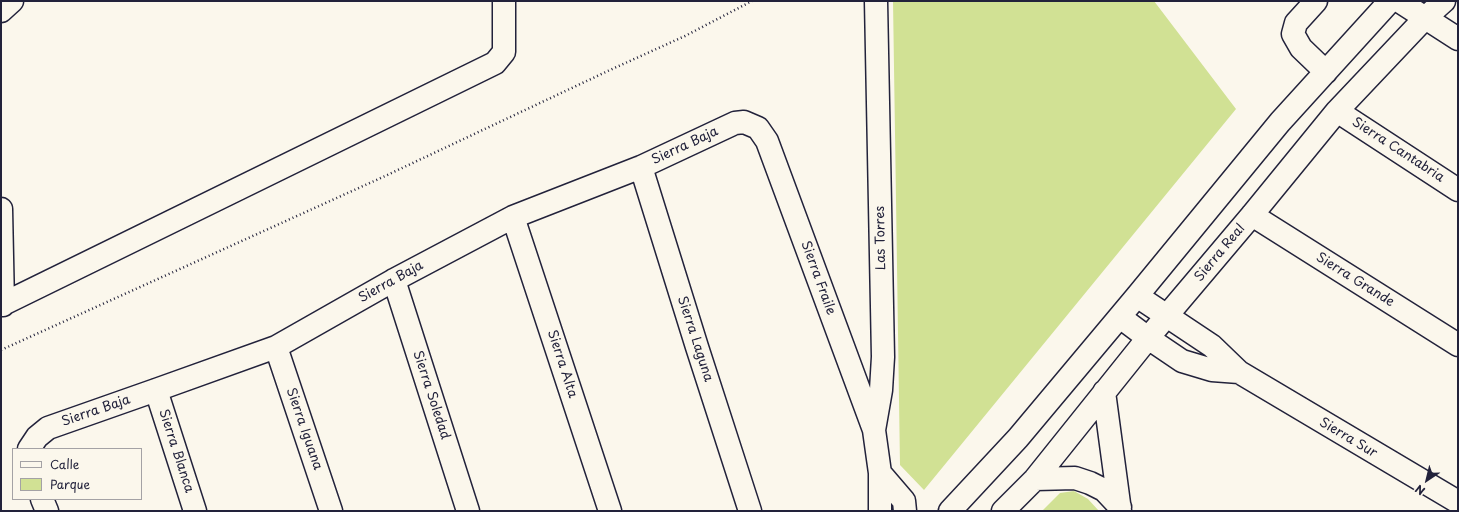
<!DOCTYPE html>
<html>
<head>
<meta charset="utf-8">
<style>
	body { margin:0 }
	#map { position:relative; width:1459px; height:512px; overflow:hidden; background:#fbf7ec; font-family:"Playpen Sans",sans-serif }
	canvas { display:block }
	.frame { position:absolute; inset:0; border:2px solid #22223b; pointer-events:none }
	.legend { position:absolute; left:12px; top:448px; width:130px; height:52px; box-sizing:border-box; background:#fbf7ec; border:1px solid #a4a2a5; margin:0; padding:5px 7px; list-style:none; font-size:12px; color:#22223b }
	.legend li { display:flex; align-items:center; gap:8px; height:20px }
	.legend b { width:20px; border:1px solid #a4a2a5 }
	.north { position:absolute; left:1407px; top:460px; width:40px; height:40px; -webkit-text-stroke:3px #fbf7ec; paint-order:stroke; rotate:215deg; font-size:11px; font-weight:700; line-height:16px; text-align:center; color:#22223b }
	.north::after { content:''; display:block; margin:auto; width:14px; height:18px; background:#22223b; clip-path:polygon(50% 0,100% 100%,50% 72%,0 100%) }
</style>
</head>
<body>
<div id="map">
<canvas width="1459" height="512"></canvas>
<div class="frame"></div>
<ul class="legend">
<li><b style="height:5px;background:#fbf7ec"></b>Calle</li>
<li><b style="height:11px;background:#d1e194"></b>Parque</li>
</ul>
<div class="north">N</div>
</div>
<script>
const context = document.querySelector('canvas').getContext('2d');
context.lineJoin = 'round';
function paint(path, color) { context.fillStyle = color; context.fill(path, 'evenodd'); }
const shape = rows => new Path2D(rows.map(r => 'M' + r).join(''));
function trace(path, color, width, dash) { context.strokeStyle = color; context.lineWidth = width; context.lineCap = dash ? 'butt' : 'round'; context.setLineDash(dash || []); context.stroke(path); }
function write(font, color, halo, rows, align = 'center') {
  context.font = font + ' "Playpen Sans",sans-serif'; context.lineWidth = 3; context.setLineDash([]); context.textBaseline = 'middle'; context.strokeStyle = halo; context.fillStyle = color; for (const [text, x, y, turn = 0] of rows) {
    context.save(); context.translate(x, y); context.rotate((+turn || 0) * Math.PI / 180); context.textAlign = isNaN(turn) ? turn : align; if (halo) context.strokeText(text, 0, 0); context.fillText(text, 0, 0); context.restore();
  }
}
paint(shape([
	[893,1,1154,1,1236,109,924,490,900,465],
	[1074,491,1088,499,1099,511,1042,511,1060,493]
]), '#d1e194');
const minor = shape([
	[876,1,883,357,881,390,874,430,880,473,880,511],
	[1316,1,1296,23,1293,34,1301,48,1326,72],
	[1399,1,1458,39],
	[1,11,12,1],
	[1337,111,1458,190],
	[641,167,697,347,750,511],
	[1,209,3,305],
	[1252,215,1458,345],
	[513,217,610,511],
	[394,280,468,511],
	[1137,296,1212,346,1239,372,1458,502],
	[1,305,495,63,504,52,504,1],
	[1120,317,1148,338,1182,361,1212,370,1239,372],
	[276,347,331,511],
	[156,390,195,511],
	[1104,392,1120,511],
	[29,449,37,437,48,428,156,390,276,347,394,280,513,217,641,167,735,123,744,122,758,128,767,141,874,430],
	[880,473,904,501,905,511],
	[1035,479,1075,478,1090,483,1104,490,1120,507],
	[42,499,47,511],
	[950,511,1018,438,1137,296,1280,122,1390,1],
	[1003,511,1035,479,1148,338,1252,215,1337,111,1425,18,1444,1]
]);
trace(minor, '#22223b', 25);
trace(shape([
	[1,350,383,177,610,70,685,36,752,1]
]), '#22223b', 2.5, [1, 3]);
trace(minor, '#fbf7ec', 22);
write('13px', '#22223b', '#fbf7ec', [
	["Sierra Baja",685,146,-25],
	["Sierra Cantabria",1398,150,33],
	["Las Torres",881,238,-91],
	["Sierra Real",1220,253,-50],
	["Sierra Fraile",818,278,70],
	["Sierra Grande",1355,280,32],
	["Sierra Baja",391,282,-29],
	["Sierra Laguna",695,339,72],
	["Sierra Alta",562,364,72],
	["Sierra Soledad",431,395,72],
	["Sierra Baja",96,411,-19],
	["Sierra Iguana",304,429,71],
	["Sierra Sur",1348,438,31],
	["Sierra Blanca",176,451,72]
]);
</script>
</body>
</html>
